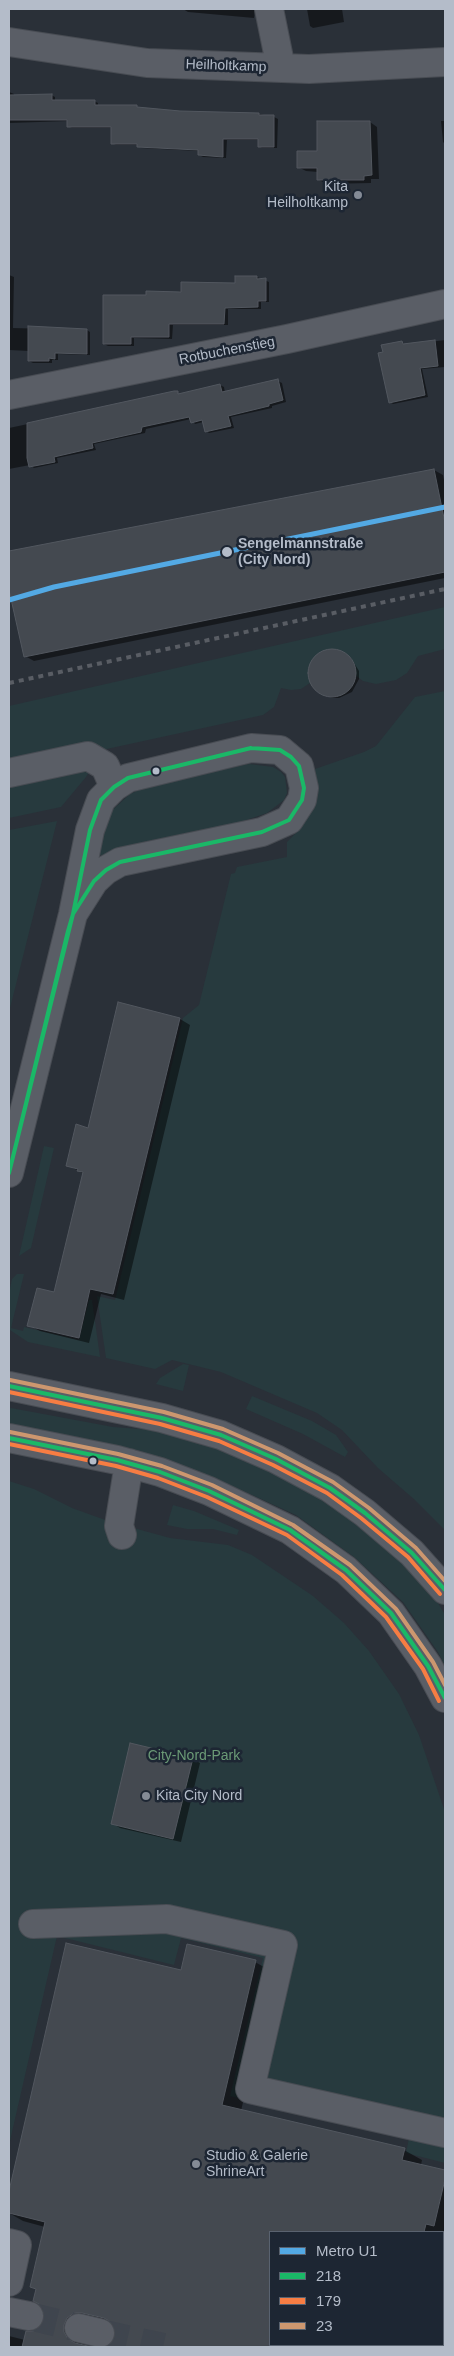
<!DOCTYPE html>
<html>
<head>
<meta charset="utf-8">
<style>
	body { margin:0 }
	#map { position:relative; width:454px; height:2356px; overflow:hidden; background:#2a3038; font-family:Arial,sans-serif }
	canvas { display:block }
	.frame { position:absolute; inset:0; border:10px solid #b4bcc9; pointer-events:none }
	.legend { position:absolute; left:269px; top:2231px; width:175px; height:115px; box-sizing:border-box; background:#1d2633; border:1px solid #59626f; margin:0; padding:6px 9px; list-style:none; font-size:15px; color:#b4bcc9 }
	.legend li { display:flex; align-items:center; gap:10px; height:25px }
	.legend b { width:25px; border:1px solid #59626f }
</style>
</head>
<body>
<div id="map">
<canvas width="454" height="2356"></canvas>
<div class="frame"></div>
<ul class="legend">
<li><b style="height:6px;background:#53a9e4"></b>Metro U1</li>
<li><b style="height:6px;background:#1ab867"></b>218</li>
<li><b style="height:6px;background:#f77d43"></b>179</li>
<li><b style="height:6px;background:#cd976f"></b>23</li>
</ul>
</div>
<script>
const context = document.querySelector('canvas').getContext('2d');
context.lineJoin = 'round';
function paint(path, color) { context.fillStyle = color; context.fill(path, 'evenodd'); }
const shape = rows => new Path2D(rows.map(r => 'M' + r).join(''));
function trace(path, color, width, dash) { context.strokeStyle = color; context.lineWidth = width; context.lineCap = dash ? 'butt' : 'round'; context.setLineDash(dash || []); context.stroke(path); }
function write(font, color, halo, rows, align = 'center') {
  context.font = font + ' Arial,sans-serif'; context.lineWidth = 5; context.setLineDash([]); context.textBaseline = 'middle'; context.strokeStyle = halo; context.fillStyle = color; for (const [text, x, y, turn = 0] of rows) {
    context.save(); context.translate(x, y); context.rotate((+turn || 0) * Math.PI / 180); context.textAlign = isNaN(turn) ? turn : align; if (halo) context.strokeText(text, 0, 0); context.fillText(text, 0, 0); context.restore();
  }
}
paint(shape([
	[445,607,445,649,418,656,407,673,396,680,376,684,363,681,346,668,338,650,321,653,321,668,313,681,301,689,291,690,281,688,274,707,263,715,102,750,86,777,61,807,9,818,9,706],
	[445,691,445,1530,415,1500,378,1468,342,1430,317,1413,221,1372,172,1360,155,1369,106,1358,97,1296,115,1300,183,1018,199,1005,231,874,235,873,237,867,287,857,287,842,297,832,308,815,317,792,315,769,364,752,376,746,415,697],
	[249,764,273,767,281,772,285,777,287,793,284,800,267,813,237,823,143,842,103,857,99,854,97,840,108,814,130,794,152,784],
	[57,821,9,1012,9,830],
	[44,1146,54,1148,31,1248,19,1256],
	[17,1274,24,1274,11,1328,23,1331,24,1327,79,1340,89,1300,92,1300,100,1357,28,1342,10,1330,9,1293,12,1279],
	[183,1364,189,1365,183,1391,156,1384,160,1378],
	[252,1396,312,1421,336,1435,348,1452,345,1457,303,1434,246,1409],
	[11,1408,113,1427,154,1430,217,1449,273,1472,323,1500,362,1527,403,1563,438,1603,445,1615,445,1666,438,1652,403,1602,354,1557,296,1515,217,1479,149,1456,9,1425,9,1409],
	[9,1481,34,1489,72,1508,108,1521,170,1538,228,1545,252,1555,313,1596,344,1623,369,1651,399,1694,419,1735,445,1812,445,2163,406,2153,409,2138,230,2096,263,1958,181,1938,174,1965,57,1936,9,2145],
	[173,1505,194,1511,239,1530,237,1535,213,1529,187,1529,167,1525]
]), '#273a3e');
paint(shape([
	[183,9,255,9,254,18,188,12],
	[307,9,342,9,344,22,313,28,310,26],
	[9,92,14,94,14,96,51,95,55,97,55,101,94,101,98,103,98,106,136,107,140,109,180,113,259,114,274,117,278,119,277,148,262,148,259,146,259,140,227,140,226,158,203,157,199,155,199,151,141,148,138,145,116,145,112,143,112,128,72,128,68,126,68,121,10,123,9,138],
	[441,121,445,121,445,144,443,142],
	[370,122,377,127,379,179,371,179,371,183,326,184,318,179,318,172,306,171,298,167,318,152],
	[9,275,14,277,13,328,87,330,90,332,90,355,58,354,58,360,52,360,52,363,33,363,29,361,29,351,9,350],
	[257,277,269,282,269,302,261,302,261,309,228,309,228,325,173,325,172,339,134,338,134,346,108,346,104,344,147,296,237,284],
	[445,340,445,367,422,369,428,397,393,404,390,402,384,353,402,342,406,345],
	[278,381,282,383,286,402,272,406,272,408,231,417,234,428,209,433,206,431,203,422,195,424,191,419,146,429,145,433,94,444,96,450,57,458,58,463,34,468,30,465,9,469,9,428,174,393,180,395,220,385,224,387,225,393],
	[434,470,443,475,445,485,445,578,34,661,25,656,11,595,9,596,9,553],
	[332,650,351,658,359,671,359,679,352,692,339,698,332,698,316,689,310,675,310,668,318,655],
	[180,1019,190,1025,124,1300,101,1294,89,1343,40,1331,29,1325,55,1293,84,1174,68,1165,89,1129],
	[192,1759,200,1763,181,1842,120,1828,112,1823],
	[67,1944,182,1972,255,1962,273,1972,241,2111,404,2150,422,2160,421,2165,445,2171,445,2234,443,2238,443,2232,270,2232,270,2345,443,2344,445,2347,108,2347,112,2345,117,2336,115,2326,102,2322,81,2336,82,2343,87,2347,9,2347,9,2336,25,2340,42,2327,45,2320,45,2311,37,2290,31,2287,45,2227,23,2221,9,2213,9,2196],
	[443,2317,445,2318,443,2333]
]), '#0007');
const building = shape([
	[52,94,52,100,95,100,95,105,137,105,137,107,180,111,259,113,259,115,274,115,274,147,258,147,258,139,223,139,223,157,198,155,198,150,137,147,137,144,111,144,111,127,67,127,67,120,9,120,9,95,52,94],
	[317,121,370,121,372,175,364,176,364,180,317,180,317,168,297,168,297,151,317,151,317,121],
	[235,276,257,276,257,279,266,278,266,301,258,301,258,307,225,308,224,324,169,324,169,337,131,337,131,344,103,344,103,295,146,295,146,291,181,292,181,282,235,283,235,276],
	[28,326,87,329,87,354,55,353,55,359,49,358,49,361,28,361,28,326],
	[435,340,438,366,420,368,425,395,389,403,378,353,383,352,381,345,402,341,403,344,435,340],
	[278,379,283,400,269,404,269,406,228,416,231,426,205,432,202,420,191,423,189,417,142,427,141,432,92,443,93,448,54,457,55,462,29,467,27,458,27,423,174,391,178,391,178,394,220,384,222,392,278,379],
	[434,469,445,523,445,572,24,657,9,590,9,551,434,469],
	'308 673a24 24 0 1 1 48 0a24 24 0 1 1-48 0Z',
	[118,1002,180,1018,113,1294,90,1289,79,1338,27,1326,37,1288,54,1292,83,1172,77,1171,78,1169,66,1166,76,1124,88,1128,118,1002],
	[130,1743,193,1758,173,1839,111,1824,130,1743],
	[66,1943,181,1970,187,1944,256,1960,222,2105,405,2148,402,2160,445,2170,445,2179,434,2226,426,2224,424,2232,270,2232,270,2347,106,2347,112,2343,115,2336,115,2328,111,2322,104,2318,82,2313,74,2313,67,2318,64,2325,64,2332,68,2339,75,2343,92,2347,22,2347,26,2331,34,2331,40,2327,44,2319,44,2311,39,2304,33,2301,36,2289,30,2287,45,2222,9,2213,9,2191,66,1943]
]);
paint(building, '#444950');
trace(building, '#52575f', 1);
trace(shape([
	[29,2316,79,2328],
	[100,2333,163,2347]
]), '#3f454e', 28, [28, 14]);
const minor = shape([
	[269,9,281,68],
	[9,42,147,63,309,69,445,62],
	[9,395,287,339,445,304],
	[9,773,88,756,105,766,114,787],
	[9,1173,73,914,90,830,101,800,114,787,128,778,251,748,280,750,299,766,304,788,302,800,289,820,262,832,120,862,106,870,94,881,73,914],
	[9,1386,162,1418,221,1435,276,1459,330,1488,365,1513,412,1553,445,1590],
	[9,1438,117,1460,160,1472,209,1491,290,1530,346,1570,391,1613,428,1666,445,1698],
	[122,1535,119,1526,129,1463],
	[33,1924,167,1919,283,1945,250,2089,445,2133],
	[9,2243,17,2245,9,2282],
	[9,2312,29,2316],
	[79,2328,100,2333]
]);
trace(minor, '#484c53', 30);
trace(minor, '#5a5e66', 28);
trace(shape([
	[9,683,445,589]
]), '#595d64', 4, [5, 5]);
trace(shape([
	[251,748,280,750,291,757,299,766,304,788,302,800,289,820,262,832,120,862,106,870,94,881,73,914,90,830,101,800,114,787,128,778,251,748],
	[73,914,9,1173,68,931,73,914],
	[9,1386,162,1418,221,1435,276,1459,330,1488,365,1513,412,1553,445,1590],
	[9,1438,117,1460,160,1472,209,1491,290,1530,346,1570,391,1613,428,1666,445,1698]
]), '#1ab867', 4);
trace(shape([
	[9,1392,160,1424,219,1441,273,1465,327,1493,361,1518,408,1557,440,1594],
	[9,1444,116,1466,158,1478,207,1497,287,1535,342,1575,386,1617,423,1669,439,1701]
]), '#f77d43', 4);
trace(shape([
	[10,1380,164,1412,223,1429,278,1453,333,1482,369,1508,416,1548,445,1581],
	[10,1432,118,1454,162,1466,212,1485,293,1525,350,1565,396,1609,433,1662,445,1685]
]), '#cd976f', 4);
trace(shape([
	[9,600,54,587,445,507]
]), '#53a9e4', 5);
for (const [x, y, r, color] of [
	[358,195,5,"#848b96"],
	[227,552,6,"#b4bcc9"],
	[156,771,4.5,"#b4bcc9"],
	[93,1461,4.5,"#b4bcc9"],
	[146,1796,5,"#848b96"],
	[196,2164,5,"#848b96"]
]) { const dot = new Path2D(); dot.arc(x, y, r, 0, 2 * Math.PI); context.fillStyle = color; context.fill(dot); trace(dot, '#1d2633', 2); }
write('14px', '#b4bcc9', '#1d2633', [
	["Heilholtkamp",226,66,2],
	["Rotbuchenstieg",227,351,-11]
]);
write('14px', '#b4bcc9', '#1d2633', [
	["Kita",348,187,"right"],
	["Heilholtkamp",348,203,"right"],
	["Kita City Nord",156,1796],
	["Studio & Galerie",206,2156],
	["ShrineArt",206,2172]
], 'left');
write('bold 14px', '#b4bcc9', '#1d2633', [
	["Sengelmannstraße",238,544],
	["(City Nord)",238,560]
], 'left');
write('14px', '#6b9a76', '#1d2633', [
	["City-Nord-Park",194,1756]
]);
</script>
</body>
</html>
